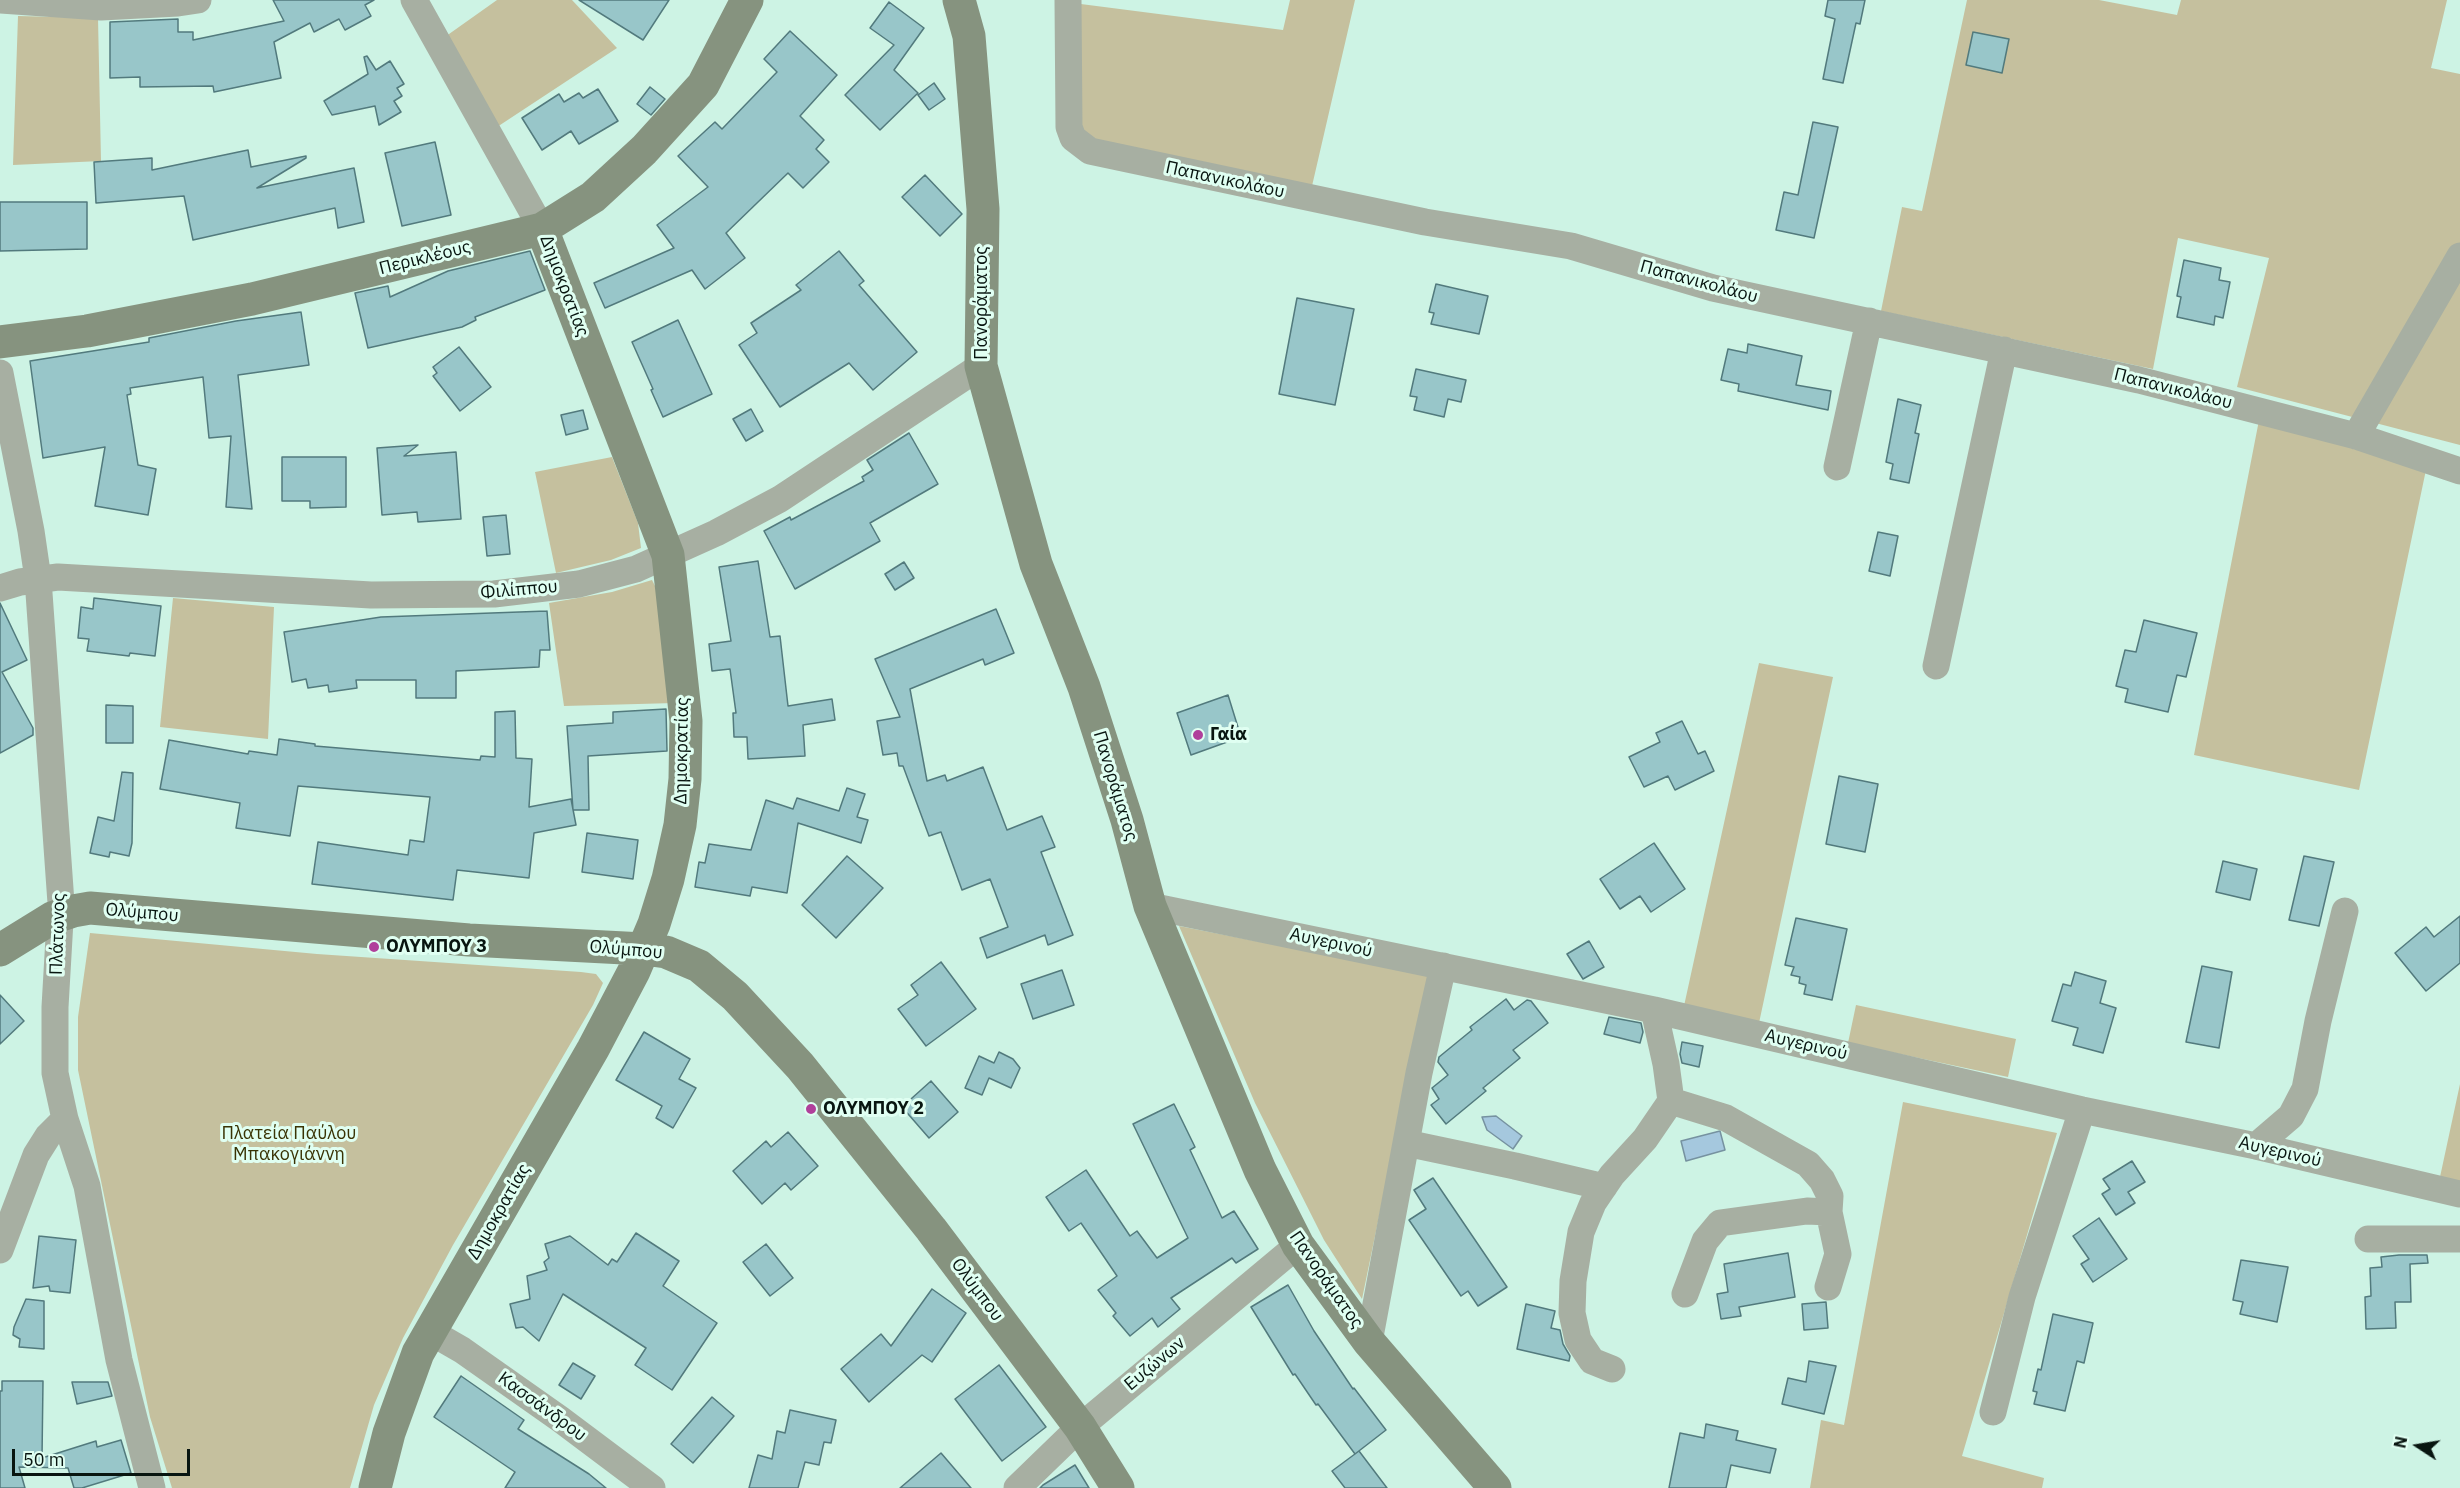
<!DOCTYPE html>
<html>
<head>
<meta charset="utf-8">
<style>
	body { margin:0 }
	#map { position:relative; width:2460px; height:1488px; overflow:hidden; background:#cdf3e4; font-family:"IBM Plex Sans",sans-serif }
	canvas { display:block }
	.north { position:absolute; left:2388px; top:1416px; width:60px; height:60px; -webkit-text-stroke:4px #e0fff2; paint-order:stroke; rotate:282deg; font-size:16px; font-weight:700; line-height:24px; text-align:center; color:#081510 }
	.north::after { content:''; display:block; margin:auto; width:21px; height:27px; background:#081510; clip-path:polygon(50% 0,100% 100%,50% 72%,0 100%) }
	.scale { position:absolute; left:12px; top:1449px; width:178px; height:27px; box-sizing:border-box; border:3px solid #081510; border-top:0; padding-left:8px; font-size:18px; line-height:21px; white-space:nowrap; color:#081510; -webkit-text-stroke:4px #e0fff2; paint-order:stroke }
</style>
</head>
<body>
<div id="map">
<canvas width="2460" height="1488"></canvas>
<div class="north">N</div>
<div class="scale">50 m</div>
</div>
<script>
const context = document.querySelector('canvas').getContext('2d');
context.lineJoin = 'round';
function paint(path, color) { context.fillStyle = color; context.fill(path, 'evenodd'); }
const shape = rows => new Path2D(rows.map(r => 'M' + r).join(''));
function trace(path, color, width, dash) { context.strokeStyle = color; context.lineWidth = width; context.lineCap = dash ? 'butt' : 'round'; context.setLineDash(dash || []); context.stroke(path); }
function write(font, color, halo, rows, align = 'center') {
  context.font = font + ' "IBM Plex Sans",sans-serif'; context.lineWidth = 6; context.setLineDash([]); context.textBaseline = 'middle'; context.strokeStyle = halo; context.fillStyle = color; for (const [text, x, y, turn = 0] of rows) {
    context.save(); context.translate(x, y); context.rotate((+turn || 0) * Math.PI / 180); context.textAlign = isNaN(turn) ? turn : align; if (halo) context.strokeText(text, 0, 0); context.fillText(text, 0, 0); context.restore();
  }
}
paint(shape([
	[497,0,572,0,617,48,494,129,442,39],
	[1290,0,1355,0,1312,186,1092,141,1075,132,1073,3,1283,30],
	[1967,0,2099,0,2177,15,2181,0,2447,0,2431,68,2460,74,2460,445,2237,387,2269,258,2178,238,2153,369,1881,311,1902,207,1922,211],
	[18,16,98,18,101,161,13,165],
	[2260,415,2427,465,2359,790,2194,755],
	[612,457,638,523,641,548,611,560,556,573,535,472],
	[652,580,656,588,675,703,564,706,549,603,612,592],
	[173,598,274,607,268,739,160,727],
	[1759,663,1833,677,1759,1023,1684,1006],
	[1179,926,1429,975,1362,1299,1324,1240,1255,1103],
	[90,933,317,954,581,972,596,974,603,983,593,1005,453,1245,403,1338,374,1405,350,1488,172,1488,150,1417,78,1070,78,1017],
	[1856,1005,2016,1039,2008,1077,1848,1043],
	[2460,1084,2460,1182,2440,1177],
	[1903,1102,2057,1133,1962,1456,2044,1478,2042,1488,1810,1488,1821,1420,1844,1425]
]), '#c5c09e');
const water = shape([
	[1496,1116,1522,1136,1513,1149,1487,1130,1482,1117,1496,1116],
	[1720,1131,1725,1150,1686,1161,1681,1141,1720,1131]
]);
paint(water, '#a5c8de');
trace(water, '#7692a0', 1.5);
const building = shape([
	[273,0,374,0,365,5,371,16,345,30,339,19,314,32,310,23,274,42,281,78,214,92,213,86,140,87,140,77,110,78,110,22,178,19,178,32,193,32,193,40,284,21,273,0],
	[579,0,669,0,643,40,579,0],
	[1828,0,1865,0,1860,24,1856,23,1843,83,1823,79,1835,19,1825,16,1828,0],
	[889,2,924,28,894,70,918,93,880,130,845,95,894,45,870,28,889,2],
	[790,31,837,75,800,116,824,140,816,149,829,162,803,188,788,173,726,233,745,258,705,289,692,270,605,308,594,283,674,248,657,225,708,187,678,156,715,122,722,129,777,72,764,59,790,31],
	[1973,32,2009,39,2002,73,1966,65,1973,32],
	[367,56,376,70,390,61,404,84,397,88,402,96,394,101,401,112,379,125,375,106,332,115,324,101,368,74,364,57,367,56],
	[934,83,945,99,929,110,918,95,934,83],
	[650,87,665,99,651,115,637,104,650,87],
	[598,89,618,121,579,144,571,131,542,150,522,118,559,94,564,102,579,93,583,98,598,89],
	[1813,122,1838,127,1814,238,1776,230,1784,192,1798,195,1813,122],
	[435,142,451,215,402,226,385,153,435,142],
	[248,150,251,167,306,156,306,158,257,188,354,168,364,222,338,228,335,208,193,240,184,196,96,203,94,162,152,158,152,170,248,150],
	[925,175,962,214,940,236,902,197,925,175],
	[0,202,87,202,87,249,0,251,0,202],
	[530,251,545,290,475,317,476,320,462,327,368,348,355,293,388,286,390,297,448,271,530,251],
	[839,251,864,281,859,285,917,352,873,390,849,363,780,407,739,345,757,333,751,323,801,290,796,285,839,251],
	[2184,260,2221,268,2219,280,2230,282,2223,318,2215,316,2214,325,2177,317,2181,297,2177,296,2184,260],
	[1436,284,1488,296,1479,334,1431,324,1434,313,1429,312,1436,284],
	[1297,298,1354,309,1335,405,1279,394,1297,298],
	[301,312,309,365,238,375,252,509,226,507,231,436,209,438,203,377,130,388,131,394,127,395,138,465,156,469,148,515,95,506,105,447,43,458,30,361,149,342,149,338,236,321,301,312],
	[678,320,712,394,663,417,651,390,653,389,632,342,678,320],
	[1748,344,1802,356,1796,385,1831,391,1828,410,1738,391,1739,384,1721,380,1728,349,1747,353,1748,344],
	[459,347,491,387,460,411,433,376,437,373,433,367,459,347],
	[1416,369,1466,380,1461,402,1448,399,1444,417,1414,410,1417,397,1410,396,1416,369],
	[1898,399,1921,405,1915,433,1919,434,1909,483,1890,479,1893,464,1886,462,1898,399],
	[751,409,763,431,746,441,733,419,751,409],
	[583,410,588,429,566,435,561,415,583,410],
	[909,433,938,484,870,523,880,541,795,589,764,531,790,517,791,520,864,481,862,477,873,470,867,460,909,433],
	[418,445,404,456,456,452,461,519,418,522,417,512,382,515,377,448,418,445],
	[282,457,346,457,346,507,310,508,310,501,282,501,282,457],
	[506,515,510,554,487,556,483,517,506,515],
	[1878,532,1898,536,1890,576,1869,571,1878,532],
	[758,561,770,637,780,636,788,706,832,699,835,720,803,725,805,756,748,759,747,737,734,737,733,713,736,713,730,669,712,671,709,644,731,641,719,567,758,561],
	[904,562,914,578,895,590,885,574,904,562],
	[94,598,161,606,155,656,130,653,129,656,87,651,89,639,78,638,81,607,93,609,94,598],
	[0,603,27,660,2,672,33,728,33,735,0,753,0,603],
	[996,609,1014,653,985,665,983,659,910,689,927,781,945,775,947,781,983,767,1007,830,1042,816,1055,847,1041,852,1073,935,1048,945,1045,935,987,958,980,938,1008,927,990,879,962,890,941,832,929,836,903,766,899,766,897,753,883,755,877,721,900,717,875,659,996,609],
	[547,611,550,650,540,650,539,667,456,671,456,698,416,698,416,680,356,680,357,688,329,692,328,685,308,688,306,679,292,682,284,632,381,617,547,611],
	[2144,620,2197,633,2186,677,2177,675,2168,712,2125,702,2128,689,2116,686,2125,650,2136,652,2144,620],
	[1228,695,1241,737,1191,755,1177,713,1228,695],
	[106,705,133,706,133,743,106,743,106,705],
	[666,709,667,751,588,756,589,810,573,810,567,726,613,723,613,712,666,709],
	[515,711,516,758,532,759,529,807,571,799,576,825,534,833,529,878,457,870,453,900,312,884,318,842,408,855,410,840,424,842,430,797,298,786,290,836,236,828,240,803,160,789,169,740,248,754,249,751,277,755,279,739,315,744,315,746,480,760,481,756,495,757,495,712,515,711],
	[1682,721,1698,754,1705,751,1714,771,1675,790,1668,776,1644,787,1629,757,1660,742,1656,733,1682,721],
	[122,772,133,773,132,843,129,856,110,852,109,857,90,853,98,817,114,821,122,772],
	[1839,776,1878,784,1865,852,1826,844,1839,776],
	[847,788,865,794,857,817,868,820,861,843,798,823,787,893,752,887,750,896,695,887,699,862,705,863,709,844,751,850,766,800,793,809,797,798,839,811,847,788],
	[587,833,638,840,633,879,582,872,587,833],
	[1654,843,1685,889,1651,912,1640,896,1620,909,1600,879,1654,843],
	[847,856,883,888,836,938,802,905,847,856],
	[2304,856,2334,862,2319,926,2289,920,2304,856],
	[2223,861,2257,869,2250,900,2216,892,2223,861],
	[2460,916,2460,963,2426,991,2395,953,2426,927,2434,937,2460,916],
	[1796,918,1847,929,1832,1000,1804,994,1806,985,1799,983,1800,977,1791,975,1794,967,1785,965,1796,918],
	[1589,941,1604,967,1583,979,1567,954,1589,941],
	[941,962,976,1009,926,1046,898,1009,918,995,911,985,941,962],
	[2202,966,2232,972,2219,1048,2186,1042,2202,966],
	[1062,970,1074,1005,1033,1019,1021,984,1062,970],
	[2075,972,2106,981,2100,1003,2116,1008,2103,1053,2073,1045,2078,1028,2052,1021,2063,984,2071,986,2075,972],
	[0,995,24,1021,0,1044,0,995],
	[1506,999,1514,1010,1527,1000,1531,1001,1548,1023,1513,1050,1520,1058,1483,1088,1486,1091,1446,1124,1431,1105,1439,1099,1432,1088,1448,1075,1438,1062,1439,1057,1472,1030,1470,1027,1506,999],
	[1609,1017,1641,1023,1643,1032,1640,1043,1604,1034,1609,1017],
	[644,1032,690,1059,679,1079,696,1088,673,1128,656,1118,662,1106,616,1080,644,1032],
	[1682,1042,1703,1046,1699,1067,1682,1063,1680,1054,1682,1042],
	[999,1052,1013,1059,1020,1068,1011,1088,989,1078,982,1095,965,1088,979,1056,994,1063,999,1052],
	[931,1081,958,1112,929,1138,902,1107,931,1081],
	[1174,1104,1195,1147,1190,1150,1222,1218,1234,1211,1258,1249,1236,1263,1232,1258,1171,1298,1180,1309,1158,1327,1152,1318,1130,1336,1113,1316,1116,1313,1098,1290,1117,1276,1081,1223,1069,1231,1046,1197,1086,1170,1130,1236,1137,1231,1157,1258,1188,1238,1133,1124,1174,1104],
	[788,1132,818,1166,791,1190,785,1183,762,1204,733,1171,766,1141,771,1147,788,1132],
	[2132,1161,2145,1182,2128,1192,2135,1203,2116,1215,2102,1194,2110,1189,2103,1179,2132,1161],
	[1433,1178,1507,1287,1478,1306,1468,1291,1461,1296,1409,1220,1426,1209,1414,1190,1433,1178],
	[2099,1218,2127,1259,2093,1282,2081,1264,2089,1259,2073,1236,2099,1218],
	[636,1233,679,1261,663,1286,717,1323,672,1390,635,1365,646,1348,563,1294,539,1341,523,1327,516,1328,510,1304,530,1299,527,1276,547,1270,544,1262,549,1258,545,1244,570,1236,608,1265,612,1259,617,1262,636,1233],
	[39,1236,76,1240,70,1293,50,1291,49,1286,33,1288,39,1236],
	[766,1244,793,1278,770,1296,743,1262,766,1244],
	[1788,1253,1795,1297,1739,1307,1741,1316,1721,1319,1717,1294,1728,1292,1724,1264,1788,1253],
	[2399,1255,2427,1255,2428,1263,2410,1264,2411,1302,2395,1302,2396,1328,2366,1329,2365,1297,2371,1296,2370,1268,2382,1267,2381,1257,2399,1255],
	[2241,1260,2288,1267,2277,1322,2240,1314,2243,1302,2233,1300,2241,1260],
	[1288,1285,1314,1331,1353,1389,1354,1388,1386,1430,1355,1454,1318,1404,1316,1405,1295,1374,1293,1375,1251,1307,1288,1285],
	[932,1289,966,1313,932,1362,922,1355,869,1402,841,1369,881,1334,891,1346,932,1289],
	[26,1299,44,1301,44,1349,19,1347,20,1339,13,1335,14,1327,26,1299],
	[1826,1302,1828,1328,1804,1330,1802,1304,1826,1302],
	[1526,1304,1555,1311,1551,1328,1560,1330,1563,1344,1570,1356,1569,1361,1517,1349,1526,1304],
	[2053,1314,2093,1323,2084,1363,2077,1361,2065,1411,2034,1404,2037,1392,2033,1391,2038,1369,2041,1370,2053,1314],
	[1809,1361,1836,1366,1824,1414,1782,1404,1788,1378,1806,1382,1809,1361],
	[573,1363,595,1376,581,1399,559,1385,573,1363],
	[999,1365,1046,1427,1002,1461,955,1399,999,1365],
	[461,1376,524,1420,518,1429,589,1474,606,1488,505,1488,515,1472,434,1417,461,1376],
	[2,1381,43,1381,42,1458,96,1441,97,1447,121,1440,131,1473,82,1488,74,1488,68,1468,19,1467,25,1488,0,1488,0,1391,2,1391,2,1381],
	[72,1382,108,1382,112,1396,77,1404,72,1382],
	[712,1397,734,1416,693,1463,671,1444,712,1397],
	[790,1410,836,1420,831,1443,824,1442,819,1465,805,1462,798,1488,749,1488,758,1455,772,1459,777,1431,785,1433,790,1410],
	[1706,1424,1738,1431,1736,1440,1776,1449,1770,1473,1731,1465,1726,1488,1669,1488,1680,1433,1704,1438,1706,1424],
	[1359,1451,1387,1488,1345,1488,1332,1471,1359,1451],
	[941,1453,971,1488,900,1488,941,1453],
	[1075,1465,1089,1488,1040,1488,1043,1485,1075,1465]
]);
paint(building, '#98c6c9');
trace(building, '#527a7d', 1.5);
trace(shape([
	[0,0,101,7,178,3,198,0],
	[414,0,542,229],
	[1068,0,1069,127,1073,138,1090,151,1425,222,1571,246,1713,288,2139,380,2356,436,2460,471],
	[0,373,31,531,38,579,61,903,55,1007,55,1073,65,1119,87,1186,119,1360,152,1488],
	[2356,436,2460,256],
	[1837,467,1869,321],
	[0,588,20,582,58,577,371,595,494,594,579,584,636,569,716,533,780,499,981,366],
	[1936,666,2004,350],
	[1150,906,1654,1010,2082,1110,2256,1146,2460,1194],
	[1654,1010,1666,1064,1671,1101,1726,1118,1808,1164,1822,1180,1830,1196,1829,1212,1838,1254,1828,1287],
	[1406,1143,1515,1166,1604,1187],
	[2256,1146,2291,1116,2305,1089,2318,1021,2345,911],
	[2368,1239,2460,1239],
	[0,1250,36,1155,48,1136,65,1119],
	[1685,1294,1705,1241,1720,1223,1807,1211,1829,1212],
	[429,1331,462,1350,560,1419,652,1488],
	[1369,1342,1419,1073,1443,966],
	[1612,1369,1592,1361,1578,1340,1572,1313,1573,1281,1581,1232,1593,1203,1612,1175,1645,1139,1671,1101],
	[1993,1412,2022,1297,2082,1110],
	[1017,1488,1080,1427,1298,1245]
]), '#a7afa2', 27);
trace(shape([
	[959,0,969,36,983,209,981,366,1036,564,1084,687,1127,820,1150,906,1260,1170,1298,1245,1369,1342,1495,1488],
	[0,342,87,331,252,299,542,229,593,197,644,150,703,85,747,0],
	[0,950,52,918,73,911,90,908,469,940,644,949,666,952,699,966,735,996,800,1066,931,1229,1080,1427,1118,1488],
	[375,1488,389,1433,418,1353,593,1049,634,971,654,924,668,879,680,825,685,779,686,721,668,555,542,229]
]), '#86937f', 33);
for (const [x, y, r, color] of [
	[1198,735,6,"#b0409b"],
	[374,947,6,"#b0409b"],
	[811,1109,6,"#b0409b"]
]) { const dot = new Path2D(); dot.arc(x, y, r, 0, 2 * Math.PI); context.fillStyle = color; context.fill(dot); trace(dot, '#e0fff2', 2); }
write('18px', '#081510', '#e0fff2', [
	["Παπανικολάου",1225,180,12],
	["Περικλέους",425,258,-14],
	["Παπανικολάου",1699,282,15],
	["Δημοκρατίας",564,286,69],
	["Πανοράματος",982,303,-90],
	["Παπανικολάου",2173,389,14],
	["Φιλίππου",519,590,-5],
	["Δημοκρατίας",682,751,-89],
	["Πανοράματος",1115,786,73],
	["Ολύμπου",142,913,5],
	["Πλάτωνος",58,934,-88],
	["Αυγερινού",1331,943,12],
	["Ολύμπου",626,950,5],
	["Αυγερινού",1806,1045,13],
	["Αυγερινού",2280,1152,13],
	["Δημοκρατίας",499,1212,-60],
	["Πανοράματος",1326,1280,55],
	["Ολύμπου",977,1290,53],
	["Ευζώνων",1155,1364,-40],
	["Κασσάνδρου",542,1407,36]
]);
write('bold 18px', '#081510', '#e0fff2', [
	["Γαία",1210,735],
	["ΟΛΥΜΠΟΥ 3",386,947],
	["ΟΛΥΜΠΟΥ 2",823,1109]
], 'left');
write('18px', '#393304', '#e0fff2', [
	["Πλατεία Παύλου",289,1134],
	["Μπακογιάννη",289,1155]
]);
</script>
</body>
</html>
